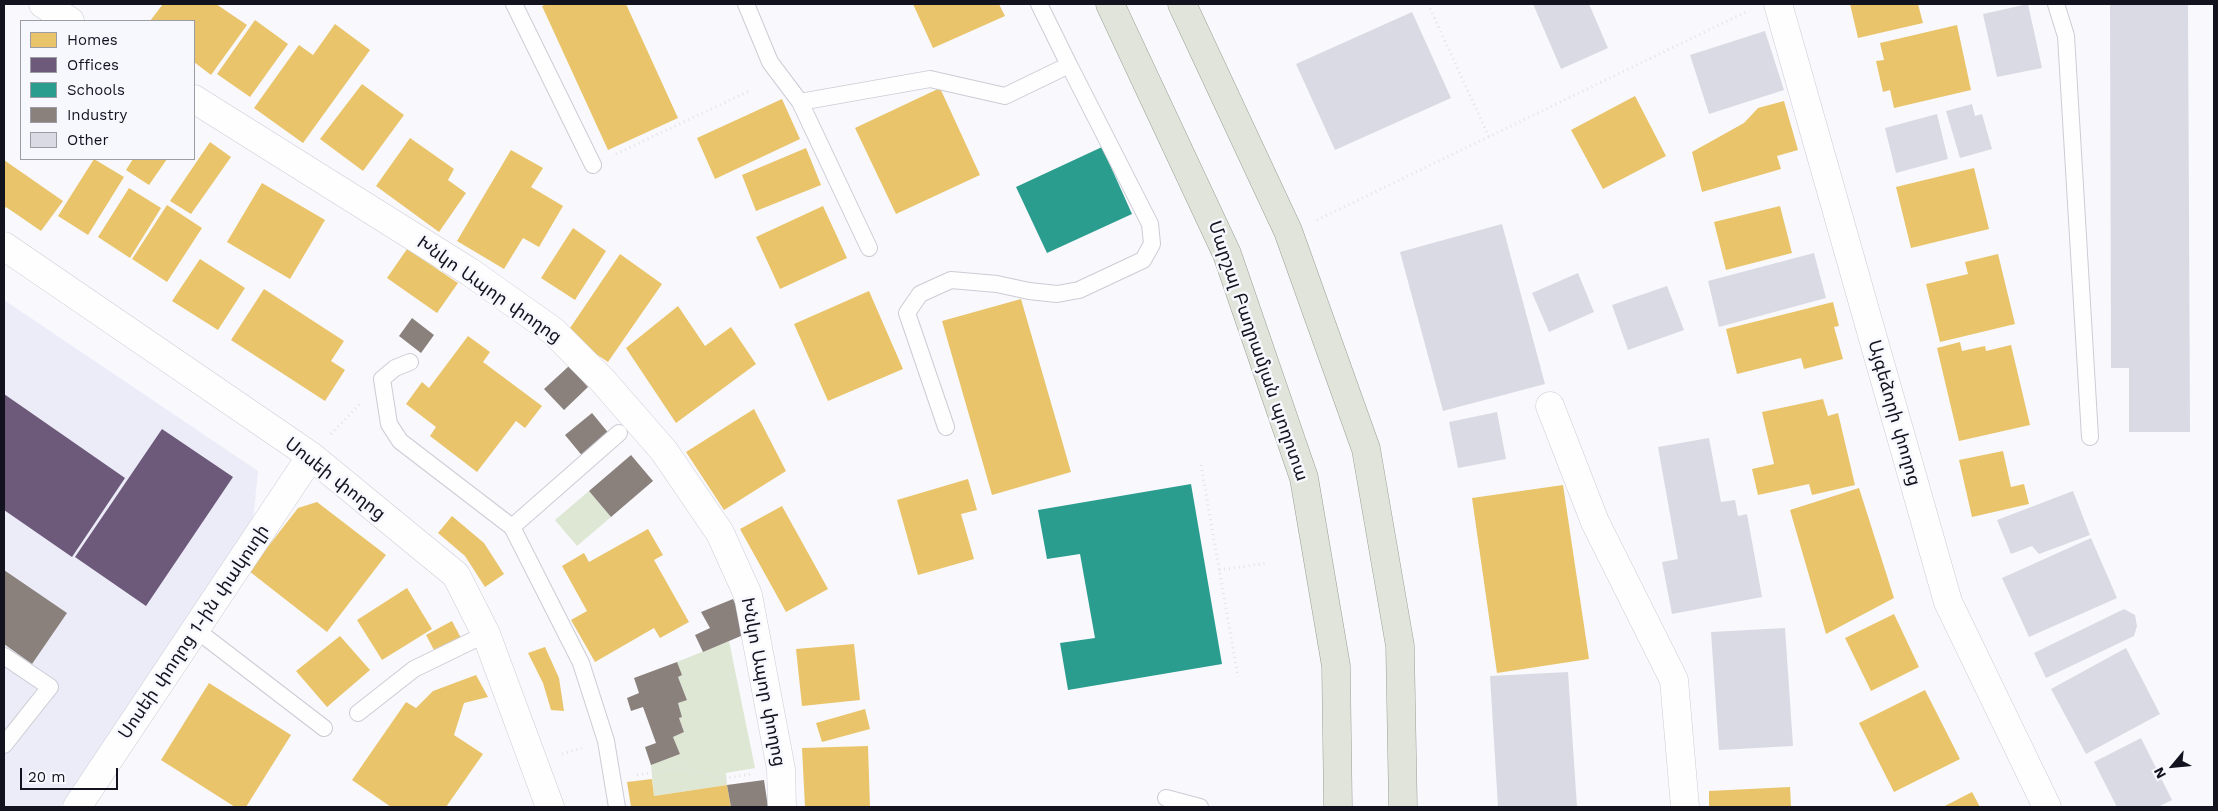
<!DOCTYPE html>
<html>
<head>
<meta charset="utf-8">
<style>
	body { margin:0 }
	#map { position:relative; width:2218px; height:811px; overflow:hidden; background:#f8f8fd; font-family:"Work Sans",sans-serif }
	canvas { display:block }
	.frame { position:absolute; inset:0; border:5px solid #13131f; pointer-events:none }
	.legend { position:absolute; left:20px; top:20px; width:175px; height:140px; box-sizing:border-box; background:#f7f7fe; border:1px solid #9c9ca5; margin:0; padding:6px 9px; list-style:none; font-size:15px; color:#13131f }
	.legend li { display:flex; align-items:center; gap:10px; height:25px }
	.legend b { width:25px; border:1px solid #9c9ca5 }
	.north { position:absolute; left:2148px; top:741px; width:50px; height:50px; -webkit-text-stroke:4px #f7f7fe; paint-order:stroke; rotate:242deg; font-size:14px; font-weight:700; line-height:20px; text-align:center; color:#13131f }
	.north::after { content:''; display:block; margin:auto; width:18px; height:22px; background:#13131f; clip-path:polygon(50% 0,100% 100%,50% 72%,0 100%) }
	.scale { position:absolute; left:20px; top:768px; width:98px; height:22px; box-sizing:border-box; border:2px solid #13131f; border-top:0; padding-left:6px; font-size:15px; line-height:18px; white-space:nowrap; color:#13131f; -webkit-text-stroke:4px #f7f7fe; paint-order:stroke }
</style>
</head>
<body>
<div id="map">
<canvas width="2218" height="811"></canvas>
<div class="frame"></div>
<ul class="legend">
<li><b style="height:14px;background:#e9c46a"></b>Homes</li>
<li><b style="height:14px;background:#6d597a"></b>Offices</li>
<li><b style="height:14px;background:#2a9d8f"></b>Schools</li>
<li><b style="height:14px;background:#8a817c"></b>Industry</li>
<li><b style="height:14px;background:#dadae4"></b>Other</li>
</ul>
<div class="north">N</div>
<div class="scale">20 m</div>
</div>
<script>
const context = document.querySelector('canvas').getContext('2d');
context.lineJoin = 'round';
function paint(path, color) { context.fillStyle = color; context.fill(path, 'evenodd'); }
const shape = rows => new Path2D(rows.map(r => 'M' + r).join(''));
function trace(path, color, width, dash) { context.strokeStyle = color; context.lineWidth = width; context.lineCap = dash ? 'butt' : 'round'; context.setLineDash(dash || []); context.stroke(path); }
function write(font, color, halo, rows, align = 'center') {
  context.font = font + ' "Work Sans","Noto Sans Armenian",sans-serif'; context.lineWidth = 5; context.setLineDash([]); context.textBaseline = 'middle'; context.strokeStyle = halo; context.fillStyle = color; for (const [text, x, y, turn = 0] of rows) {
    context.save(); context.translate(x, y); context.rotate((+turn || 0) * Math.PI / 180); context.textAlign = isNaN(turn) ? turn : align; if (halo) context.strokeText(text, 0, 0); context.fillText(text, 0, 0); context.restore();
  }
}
paint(shape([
	[4,300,258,471,253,522,60,807,4,807]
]), '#ececf8');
paint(shape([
	[589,491,611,517,577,546,555,520],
	[729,641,755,768,726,773,727,785,654,796,651,765,680,754,673,737,684,732,679,718,682,716,678,703,687,699,678,677,677,662]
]), '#dde7d3');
paint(shape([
	[163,4,216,4,247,25,211,75,194,62,194,21,150,21],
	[547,4,626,4,678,118,608,150,542,6],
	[913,4,999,4,1005,16,933,48],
	[1850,4,1918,4,1923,23,1858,38],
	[255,20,288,44,250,97,217,74],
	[335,24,370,50,303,143,254,108,299,45,313,55],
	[1957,25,1971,90,1894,108,1890,90,1883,92,1876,61,1884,60,1880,43],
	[362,84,404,115,363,171,320,139],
	[940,88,980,175,896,214,855,128],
	[1635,96,1666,156,1603,189,1571,130],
	[782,99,800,139,715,179,697,138],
	[1784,101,1798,150,1777,156,1781,169,1702,192,1692,152,1744,123,1758,108],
	[410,138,454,169,448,180,466,193,439,232,376,186],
	[210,142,231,157,191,214,170,201],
	[806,148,821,185,756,211,742,175],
	[511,150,543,168,531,187,563,206,539,247,523,238,504,269,457,241],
	[94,159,124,177,88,235,58,216],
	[133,159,167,159,149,185,126,170],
	[4,160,63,201,41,231,6,207,4,210],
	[1974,168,1989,229,1911,248,1896,187],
	[262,183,325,220,290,279,227,242],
	[129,188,161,208,130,258,98,237],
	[167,205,202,228,167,282,132,259],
	[823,206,847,258,780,289,756,237],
	[1780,206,1792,253,1726,270,1714,222],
	[573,228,606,251,575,300,541,278],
	[407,249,458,283,437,313,387,278],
	[620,254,662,284,608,362,566,334],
	[1998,254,2015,324,1940,342,1926,284,1968,274,1965,262],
	[200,259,245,288,218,330,172,301],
	[264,289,344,341,331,361,345,370,325,401,231,340],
	[869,291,903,369,828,401,794,324],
	[1021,299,1071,472,992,495,942,321],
	[1833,302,1839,326,1834,327,1843,359,1804,369,1801,358,1737,374,1726,329],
	[678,306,705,346,731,327,756,364,676,423,626,348],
	[468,336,490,352,483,362,542,406,525,428,516,421,477,472,430,436,436,427,406,404,422,382,429,388],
	[1960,342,1962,351,1985,346,1986,351,2011,345,2030,425,1959,441,1937,348],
	[1823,399,1828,416,1838,413,1855,485,1812,495,1809,484,1758,495,1752,469,1774,464,1762,412],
	[754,409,786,471,724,510,686,452],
	[2003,451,2011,487,2024,484,2029,504,1972,517,1959,460],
	[968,479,977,510,961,514,974,559,918,575,897,500],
	[1563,485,1589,659,1497,673,1472,498],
	[1859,488,1894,598,1826,634,1790,510],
	[317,502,386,555,327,632,249,571,298,508],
	[782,506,828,589,786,612,740,529],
	[452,516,484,543,504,574,485,587,465,556,438,533],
	[648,529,663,555,654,560,689,622,660,638,654,628,595,662,571,620,587,611,562,566,584,553,589,562],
	[407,588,432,629,382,660,357,620],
	[1894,614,1919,667,1871,691,1845,638],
	[452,621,461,638,435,652,426,635],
	[340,636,370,670,327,707,296,671],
	[854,644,860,700,802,706,796,649],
	[545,647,559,678,564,711,551,710,543,683,528,653],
	[476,675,488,697,464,703,454,735,483,754,446,807,391,807,352,780,406,702,416,708,433,691],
	[209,683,291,735,246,807,235,807,161,760],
	[1925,690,1960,759,1894,792,1859,723],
	[865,709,870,729,822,742,816,723],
	[868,746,870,807,805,807,802,748],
	[652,779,654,796,727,785,731,807,631,807,627,782],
	[1790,787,1791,807,1709,807,1709,791],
	[1972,792,1980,807,1943,807]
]), '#e9c46a');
paint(shape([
	[4,394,125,478,72,557,4,510],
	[162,429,233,477,146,606,75,557]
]), '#6d597a');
paint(shape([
	[1102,147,1132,214,1047,253,1016,187],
	[1191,484,1222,664,1068,690,1060,643,1095,638,1080,554,1047,559,1038,510]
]), '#2a9d8f');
paint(shape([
	[412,318,434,335,421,353,399,336],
	[569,366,588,387,564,410,544,389],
	[592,413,611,436,584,458,565,435],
	[631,455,653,481,611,517,589,491],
	[4,570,67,613,32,664,4,644],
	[733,599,748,633,703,652,695,635,710,628,701,612],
	[677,662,682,675,678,677,687,700,678,703,682,717,679,718,684,732,673,737,680,754,651,765,645,747,656,743,643,707,631,711,627,698,639,693,634,678],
	[764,780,768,807,731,807,727,785]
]), '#8a817c');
paint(shape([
	[1533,4,1589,4,1608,48,1561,69],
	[2028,4,2042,68,1997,77,1983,14],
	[2110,4,2188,4,2190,432,2129,432,2129,368,2111,368],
	[1412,12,1451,98,1335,150,1296,64],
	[1765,31,1784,90,1709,114,1690,55],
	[1972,104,1975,116,1982,114,1992,149,1960,158,1946,111],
	[1937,114,1948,159,1896,173,1885,128],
	[1502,224,1545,384,1443,411,1400,252],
	[1814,253,1826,298,1719,327,1708,281],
	[1578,273,1594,312,1549,332,1532,293],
	[1667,286,1684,330,1628,350,1612,305],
	[1497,412,1506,459,1458,468,1449,422],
	[1709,438,1721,502,1735,500,1738,516,1747,514,1762,597,1672,614,1662,562,1678,559,1658,447],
	[2073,491,2090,535,2039,554,2032,546,2011,554,1997,520],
	[2091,538,2117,598,2029,637,2002,578],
	[2124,609,2135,615,2137,626,2134,636,2046,678,2034,653],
	[1785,628,1793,746,1719,750,1711,632],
	[2126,648,2160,714,2086,754,2051,689],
	[1568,672,1577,807,1498,807,1490,676],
	[2141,738,2172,800,2158,807,2117,807,2094,762]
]), '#dadae4');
const service = shape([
	[514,4,593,165],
	[746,4,770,62,800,102,869,248],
	[2056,4,2066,36,2090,437],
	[800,102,930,79,1005,96,1069,65,1039,4],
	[410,362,395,368,382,379,389,424,400,441,512,527,581,663,606,741,617,807],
	[946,427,907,313,920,294,951,280,997,284,1029,291,1057,294,1079,290,1143,260,1152,244,1150,224,1069,65],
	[512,527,619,433],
	[195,629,324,728],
	[4,656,50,687,4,745],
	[358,713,414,669,486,634],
	[1166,798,1200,807]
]);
const minor = shape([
	[43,4,70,21],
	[1778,4,1948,602,2047,807],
	[194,99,470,272,553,331,603,381,664,451,720,533,748,595,781,769,782,807],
	[4,246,311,456,456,575,486,634,550,807],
	[1550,406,1595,522,1674,680,1685,807],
	[77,807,311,456]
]);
const primary = shape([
	[1110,4,1227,254,1304,478,1336,666,1338,807],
	[1182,4,1288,231,1366,449,1400,646,1403,807]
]);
trace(service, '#ccccd5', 18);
trace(minor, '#ccccd5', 29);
trace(primary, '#9aa094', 29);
trace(shape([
	[1428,4,1489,137],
	[616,154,751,90],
	[1317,220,1748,11],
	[331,434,360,404],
	[1201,465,1238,677],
	[1219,570,1267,563],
	[562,754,582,748],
	[637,775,680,768,709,773,720,779,751,774]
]), '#e4e4e6', 3, [1, 4]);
trace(service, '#fefeff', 16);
trace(minor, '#fefeff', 28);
trace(primary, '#e0e4db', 28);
write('18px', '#13131f', '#f7f7fe', [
	["Խնկո Ապոր փողոց",489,290,35],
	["Մարշալ Բաղրամյան պողոտա",1258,351,71],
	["Այգեձորի փողոց",1894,413,74],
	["Սոսեի փողոց",335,479,38],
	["Սոսեի փողոց 1-ին փակուղի",194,632,-56],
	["Խնկո Ապոր փողոց",763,682,79]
]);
</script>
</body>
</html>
